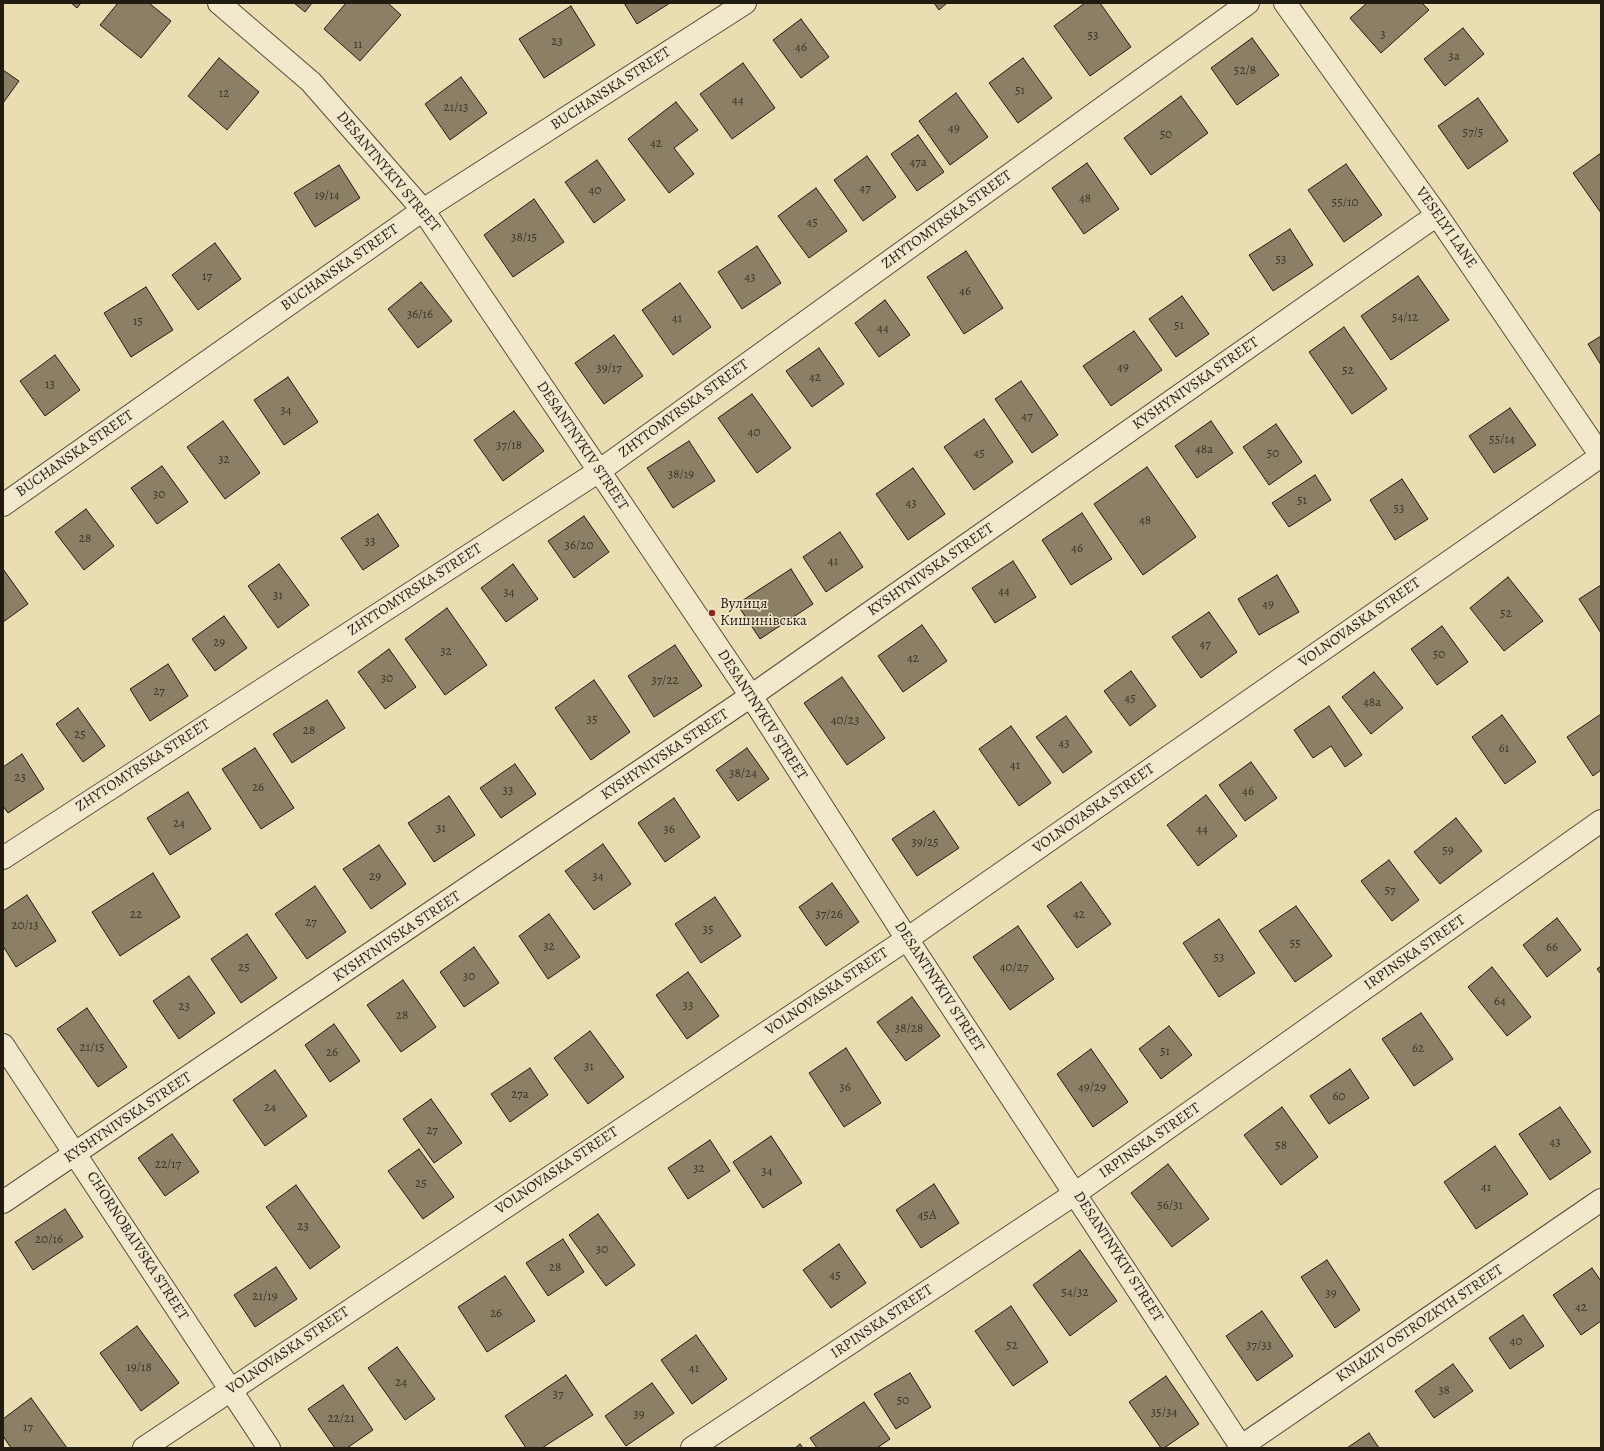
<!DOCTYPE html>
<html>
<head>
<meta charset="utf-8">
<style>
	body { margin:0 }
	#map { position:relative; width:1604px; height:1451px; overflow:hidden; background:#ebddb2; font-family:Alegreya,serif }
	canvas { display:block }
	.frame { position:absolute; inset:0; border:4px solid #221b12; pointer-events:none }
</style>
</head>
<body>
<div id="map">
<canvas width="1604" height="1451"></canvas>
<div class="frame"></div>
</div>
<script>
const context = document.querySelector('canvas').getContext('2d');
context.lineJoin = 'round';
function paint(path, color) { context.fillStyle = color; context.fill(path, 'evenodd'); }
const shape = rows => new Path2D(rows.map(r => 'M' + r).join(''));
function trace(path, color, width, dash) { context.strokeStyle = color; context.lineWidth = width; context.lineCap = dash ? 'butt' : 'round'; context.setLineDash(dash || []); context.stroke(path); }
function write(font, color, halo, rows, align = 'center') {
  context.font = font + ' Alegreya,serif'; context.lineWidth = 3; context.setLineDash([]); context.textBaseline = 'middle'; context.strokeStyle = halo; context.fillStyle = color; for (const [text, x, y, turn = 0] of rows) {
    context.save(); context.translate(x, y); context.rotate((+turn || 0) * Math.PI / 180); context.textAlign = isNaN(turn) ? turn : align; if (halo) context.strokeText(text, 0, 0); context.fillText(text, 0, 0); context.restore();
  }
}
const building = shape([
	[71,3,81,3,77,8,71,3],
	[118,3,149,3,171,21,141,58,100,25,118,3],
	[294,3,312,3,305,12,294,3],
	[346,3,388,3,401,15,360,61,324,29,346,3],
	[624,3,670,3,637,24,624,3],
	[934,3,947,3,939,10,934,3],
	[1085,3,1100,3,1131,47,1090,76,1054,26,1085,3],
	[1367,3,1422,3,1429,10,1381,53,1350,18,1367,3],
	[571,6,595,45,544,78,519,39,571,6],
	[801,19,829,57,801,78,773,40,801,19],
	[1463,28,1484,54,1445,86,1424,59,1463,28],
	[1252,38,1279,75,1237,105,1211,68,1252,38],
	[219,58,259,92,227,130,188,96,219,58],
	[1023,58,1052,98,1018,123,989,83,1023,58],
	[743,63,775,108,732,139,700,94,743,63],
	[3,70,19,81,3,103,3,70],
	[461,77,487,113,450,140,425,104,461,77],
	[956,93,988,137,950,165,919,121,956,93],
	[1181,96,1208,133,1151,175,1124,138,1181,96],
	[1478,98,1508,141,1468,169,1438,126,1478,98],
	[676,102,698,130,674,148,694,174,669,193,628,139,676,102],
	[918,135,944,172,917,191,891,154,918,135],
	[1601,153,1601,213,1573,173,1601,153],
	[867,156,896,197,863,221,834,180,867,156],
	[597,160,625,200,594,223,565,182,597,160],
	[1087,163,1119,209,1084,234,1052,188,1087,163],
	[1346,164,1382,215,1344,242,1308,190,1346,164],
	[339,165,360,198,315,227,294,193,339,165],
	[816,188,847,231,809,258,778,216,816,188],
	[534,199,564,242,513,277,484,235,534,199],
	[1290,229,1313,265,1273,291,1249,255,1290,229],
	[215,243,241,279,198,310,172,275,215,243],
	[757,246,781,283,742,309,718,272,757,246],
	[966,251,1003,308,964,334,927,277,966,251],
	[1418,276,1449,320,1391,360,1361,316,1418,276],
	[421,282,452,321,418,348,388,309,421,282],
	[680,283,711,327,673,355,642,310,680,283],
	[146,287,173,330,131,357,104,313,146,287],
	[1182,296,1209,334,1176,357,1149,319,1182,296],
	[885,300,910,335,879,357,855,323,885,300],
	[1344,327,1387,389,1352,414,1309,352,1344,327],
	[1134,331,1162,370,1111,406,1083,366,1134,331],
	[614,335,643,376,604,404,575,363,614,335],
	[1601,336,1601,365,1588,344,1601,336],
	[819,348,844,384,812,407,786,371,819,348],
	[55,355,80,390,45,416,20,381,55,355],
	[288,377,318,422,284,445,254,400,288,377],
	[1021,381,1058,435,1032,453,995,399,1021,381],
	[752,394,791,448,757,473,718,418,752,394],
	[1510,408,1536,445,1494,473,1469,436,1510,408],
	[514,411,544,451,503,481,474,440,514,411],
	[984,419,1013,462,974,490,944,447,984,419],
	[223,421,260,473,225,499,187,447,223,421],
	[1211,421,1233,453,1197,478,1175,446,1211,421],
	[1276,424,1302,462,1269,485,1243,447,1276,424],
	[689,441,715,481,673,508,647,468,689,441],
	[162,466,188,502,157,524,131,488,162,466],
	[1147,467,1196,537,1143,575,1094,504,1147,467],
	[913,468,945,514,908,540,876,494,913,468],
	[1315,475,1331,500,1289,527,1272,503,1315,475],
	[1402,479,1428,519,1395,540,1370,500,1402,479],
	[86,509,114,546,84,570,55,532,86,509],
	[1082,513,1112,559,1071,585,1042,540,1082,513],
	[378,514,399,546,363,570,341,538,378,514],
	[584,516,609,552,574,578,548,541,584,516],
	[840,532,863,567,826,592,803,557,840,532],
	[1013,561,1036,597,995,623,972,588,1013,561],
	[279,564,309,605,278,628,248,586,279,564],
	[513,564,538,599,506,622,481,588,513,564],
	[3,569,28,604,3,622,3,569],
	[791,569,813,604,760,639,737,604,791,569],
	[1277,575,1299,612,1259,635,1238,599,1277,575],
	[1508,577,1543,621,1504,651,1470,608,1508,577],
	[1601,585,1601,633,1579,599,1601,585],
	[447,608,487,665,445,695,405,639,447,608],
	[1209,612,1237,652,1201,678,1172,637,1209,612],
	[224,616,247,648,215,671,192,639,224,616],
	[922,625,947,661,903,692,878,656,922,625],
	[1442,626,1468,662,1437,685,1411,649,1442,626],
	[675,645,702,686,654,717,628,676,675,645],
	[389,649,416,687,385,709,358,672,389,649],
	[168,664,188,696,150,721,130,689,168,664],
	[1131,671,1156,706,1130,726,1104,691,1131,671],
	[1374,672,1403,708,1371,734,1342,697,1374,672],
	[842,677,885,738,847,765,804,703,842,677],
	[594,680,630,732,591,760,555,708,594,680],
	[327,700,345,728,292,763,273,734,327,700],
	[1329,706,1362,755,1345,767,1331,746,1313,758,1294,730,1329,706],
	[78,708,105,746,83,762,56,724,78,708],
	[1601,714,1601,770,1593,776,1567,737,1601,714],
	[1502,715,1536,762,1505,784,1472,737,1502,715],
	[1066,716,1092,752,1063,773,1036,737,1066,716],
	[1011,726,1051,783,1019,806,979,749,1011,726],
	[255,748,294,808,261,829,222,769,255,748],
	[747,748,769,779,738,801,716,770,747,748],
	[22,754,44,789,8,813,3,806,3,767,22,754],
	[1251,762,1277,798,1245,821,1219,785,1251,762],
	[515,764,536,794,501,818,480,788,515,764],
	[188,792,211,829,170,855,147,818,188,792],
	[1206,795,1237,836,1198,866,1167,825,1206,795],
	[449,796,475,835,434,862,408,823,449,796],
	[674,798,700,837,665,862,638,823,674,798],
	[934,811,959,848,917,876,892,839,934,811],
	[1456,818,1482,851,1440,884,1414,852,1456,818],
	[603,844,631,884,594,910,565,871,603,844],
	[379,845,406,884,371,909,343,869,379,845],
	[1389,860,1419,900,1392,921,1361,881,1389,860],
	[153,873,180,917,120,956,92,912,153,873],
	[1081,882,1111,924,1077,948,1047,906,1081,882],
	[832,883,859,922,826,946,799,907,832,883],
	[315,886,346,932,307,959,275,914,315,886],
	[27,895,56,941,16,967,3,946,3,911,27,895],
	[715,897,741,936,701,963,675,924,715,897],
	[1296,906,1332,956,1295,982,1259,931,1296,906],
	[549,914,580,957,548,979,519,936,549,914],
	[1557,918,1581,950,1547,977,1523,945,1557,918],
	[1219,919,1255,973,1219,997,1183,943,1219,919],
	[1018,926,1054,979,1010,1010,973,957,1018,926],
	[247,934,277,978,241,1003,211,959,247,934],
	[474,947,499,983,464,1007,440,972,474,947],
	[1601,966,1601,974,1597,969,1601,966],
	[1492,967,1531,1017,1507,1036,1468,987,1492,967],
	[688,972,719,1016,687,1039,656,995,688,972],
	[189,976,215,1013,179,1039,153,1001,189,976],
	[403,980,436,1027,401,1052,367,1005,403,980],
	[912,997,940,1036,906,1061,877,1022,912,997],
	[87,1008,127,1067,98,1087,57,1029,87,1008],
	[1421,1013,1453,1059,1414,1086,1382,1039,1421,1013],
	[334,1024,360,1061,330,1082,305,1045,334,1024],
	[1169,1026,1192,1055,1161,1079,1139,1049,1169,1026],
	[590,1031,624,1077,588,1104,554,1058,590,1031],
	[846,1048,881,1103,844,1127,809,1073,846,1048],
	[1091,1049,1128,1102,1093,1127,1057,1074,1091,1049],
	[530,1068,548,1095,510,1122,491,1094,530,1068],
	[1350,1069,1369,1098,1329,1124,1310,1096,1350,1069],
	[275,1070,307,1116,265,1146,233,1100,275,1070],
	[431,1099,462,1143,434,1163,403,1119,431,1099],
	[1282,1107,1318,1157,1281,1185,1244,1135,1282,1107],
	[1560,1107,1591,1152,1550,1180,1519,1134,1560,1107],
	[172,1134,199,1172,165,1196,138,1158,172,1134],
	[771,1136,802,1183,763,1208,733,1162,771,1136],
	[710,1140,730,1171,688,1199,668,1168,710,1140],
	[1495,1146,1528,1194,1476,1229,1444,1182,1495,1146],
	[419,1149,454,1197,423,1219,388,1171,419,1149],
	[1168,1164,1209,1219,1172,1247,1131,1193,1168,1164],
	[934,1184,959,1223,921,1248,896,1210,934,1184],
	[296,1185,340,1247,310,1269,266,1207,296,1185],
	[65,1209,83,1237,33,1270,15,1242,65,1209],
	[598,1214,635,1265,606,1286,569,1235,598,1214],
	[563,1239,584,1272,548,1296,526,1263,563,1239],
	[839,1244,866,1283,831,1308,803,1270,839,1244],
	[1080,1250,1117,1301,1070,1336,1033,1285,1080,1250],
	[1327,1260,1360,1310,1335,1328,1301,1277,1327,1260],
	[276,1267,297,1299,255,1327,234,1295,276,1267],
	[1592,1268,1601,1281,1601,1321,1581,1335,1553,1295,1592,1268],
	[505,1276,535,1321,487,1352,458,1307,505,1276],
	[1011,1306,1048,1362,1013,1386,975,1331,1011,1306],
	[1262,1311,1293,1356,1257,1381,1226,1336,1262,1311],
	[1523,1315,1544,1346,1510,1369,1489,1338,1523,1315],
	[137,1326,179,1383,141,1411,100,1353,137,1326],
	[696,1335,727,1379,692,1404,661,1360,696,1335],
	[397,1347,435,1399,405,1420,368,1368,397,1347],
	[1453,1364,1473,1391,1434,1418,1415,1391,1453,1364],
	[910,1373,931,1407,896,1429,874,1394,910,1373],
	[566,1375,593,1415,542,1448,526,1448,505,1416,566,1375],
	[1166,1376,1199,1424,1164,1448,1161,1448,1129,1402,1166,1376],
	[652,1383,674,1413,626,1446,605,1416,652,1383],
	[343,1385,373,1430,347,1448,335,1448,308,1409,343,1385],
	[31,1398,67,1448,11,1448,3,1436,3,1419,31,1398],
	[864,1402,890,1439,877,1448,817,1448,810,1438,864,1402],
	[1369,1433,1379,1448,1347,1448,1369,1433],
	[800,1444,803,1448,795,1448,800,1444]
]);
paint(building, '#8b8065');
trace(building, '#221b12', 1);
const minor = shape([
	[1285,3,1437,215,1601,456],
	[3,505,423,210,745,3],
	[3,858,599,471,1248,3],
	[3,1045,269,1448],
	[3,1202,751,696,1437,215],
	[144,1448,907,939,1601,456],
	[692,1448,1076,1193,1601,821],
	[1239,1448,1601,1200]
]);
const tertiary = shape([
	[219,3,311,82,423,210,751,696,907,939,1242,1448]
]);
trace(minor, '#544c3a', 24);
trace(tertiary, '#544c3a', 24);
trace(minor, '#f2e9cd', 22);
trace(tertiary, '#f2e9cd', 22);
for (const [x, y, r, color] of [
	[712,613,4,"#8f2418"]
]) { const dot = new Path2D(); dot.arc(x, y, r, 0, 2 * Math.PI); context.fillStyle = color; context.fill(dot); trace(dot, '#f2e9cd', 1.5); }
write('13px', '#3c3427', null, [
	["3",1383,35],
	["53",1093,36],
	["23",557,42],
	["11",358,45],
	["46",801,48],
	["3а",1454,57],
	["52/8",1245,71],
	["51",1020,91],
	["12",224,94],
	["44",738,101],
	["21/13",456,108],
	["49",954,129],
	["57/5",1473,133],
	["50",1166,135],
	["42",656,144],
	["47а",918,163],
	["47",865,189],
	["40",595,191],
	["19/14",327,196],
	["48",1085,199],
	["55/10",1345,203],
	["45",812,223],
	["38/15",524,238],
	["53",1281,260],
	["17",207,277],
	["43",750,278],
	["46",965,292],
	["36/16",420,315],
	["54/12",1405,318],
	["41",677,319],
	["15",138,322],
	["51",1179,326],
	["44",883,329],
	["49",1123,368],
	["39/17",609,369],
	["52",1348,371],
	["42",815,378],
	["13",50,385],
	["34",286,411],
	["47",1027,417],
	["40",754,433],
	["55/14",1502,440],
	["37/18",509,446],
	["48а",1204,450],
	["45",979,454],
	["50",1273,454],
	["32",224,460],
	["38/19",681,475],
	["30",159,495],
	["51",1302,501],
	["43",911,504],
	["53",1399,509],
	["48",1145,521],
	["28",85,539],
	["33",370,542],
	["36/20",579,546],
	["46",1077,549],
	["41",833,562],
	["44",1004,592],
	["34",509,593],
	["31",278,596],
	["49",1268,605],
	["52",1506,614],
	["29",219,643],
	["47",1205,645],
	["32",446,652],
	["50",1439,655],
	["42",913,659],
	["30",387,679],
	["37/22",665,681],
	["27",159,692],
	["45",1130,699],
	["48а",1372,703],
	["35",592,720],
	["40/23",845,721],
	["28",309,731],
	["25",80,735],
	["43",1064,744],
	["61",1504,749],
	["41",1015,766],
	["38/24",743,774],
	["23",20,778],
	["26",258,788],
	["33",508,791],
	["46",1248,792],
	["24",179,824],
	["31",441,829],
	["36",669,830],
	["44",1202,830],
	["39/25",925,843],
	["59",1448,851],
	["29",375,877],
	["34",598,877],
	["57",1390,891],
	["22",136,915],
	["37/26",829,915],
	["42",1079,915],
	["27",311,923],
	["20/13",25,926],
	["35",708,930],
	["55",1295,944],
	["32",549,947],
	["66",1552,948],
	["53",1219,958],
	["25",244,968],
	["40/27",1014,968],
	["30",469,977],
	["64",1500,1002],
	["33",688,1006],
	["23",184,1007],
	["28",402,1016],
	["38/28",909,1029],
	["21/15",92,1048],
	["62",1418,1049],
	["51",1165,1052],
	["26",332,1053],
	["31",589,1067],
	["36",845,1088],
	["49/29",1092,1088],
	["27а",520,1095],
	["60",1339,1097],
	["24",270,1108],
	["27",432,1131],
	["43",1555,1143],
	["58",1281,1146],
	["22/17",168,1165],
	["32",699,1169],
	["34",767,1172],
	["25",421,1184],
	["41",1486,1188],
	["56/31",1170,1206],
	["45А",927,1216],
	["23",303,1227],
	["20/16",49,1240],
	["30",602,1250],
	["28",555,1268],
	["45",835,1276],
	["54/32",1075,1293],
	["39",1331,1294],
	["21/19",265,1297],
	["42",1581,1308],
	["26",496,1314],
	["40",1516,1342],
	["52",1012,1346],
	["37/33",1259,1346],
	["19/18",139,1368],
	["41",694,1369],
	["24",401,1383],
	["38",1444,1391],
	["37",558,1395],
	["50",903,1401],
	["35/34",1164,1413],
	["39",639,1415],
	["22/21",341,1419],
	["17",28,1428]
]);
write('15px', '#221b12', '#f2e9cd', [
	["BUCHANSKA STREET",611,89,-33],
	["DESANTNYKIV STREET",388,172,50],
	["ZHYTOMYRSKA STREET",947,220,-36],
	["VESELYI LANE",1446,228,55],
	["BUCHANSKA STREET",340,268,-35],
	["KYSHYNIVSKA STREET",1196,384,-35],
	["ZHYTOMYRSKA STREET",684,409,-36],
	["DESANTNYKIV STREET",582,446,56],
	["BUCHANSKA STREET",75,454,-35],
	["KYSHYNIVSKA STREET",931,570,-35],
	["ZHYTOMYRSKA STREET",415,590,-33],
	["VOLNOVASKA STREET",1360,623,-35],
	["DESANTNYKIV STREET",762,715,57],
	["KYSHYNIVSKA STREET",665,755,-34],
	["ZHYTOMYRSKA STREET",143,766,-33],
	["VOLNOVASKA STREET",1094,809,-35],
	["KYSHYNIVSKA STREET",397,937,-34],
	["IRPINSKA STREET",1415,953,-35],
	["DESANTNYKIV STREET",939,987,57],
	["VOLNOVASKA STREET",827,992,-34],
	["KYSHYNIVSKA STREET",128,1118,-34],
	["IRPINSKA STREET",1150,1141,-35],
	["VOLNOVASKA STREET",557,1171,-34],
	["CHORNOBAIVSKA STREET",137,1246,57],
	["DESANTNYKIV STREET",1118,1257,57],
	["IRPINSKA STREET",882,1322,-34],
	["KNIAZIV OSTROZKYH STREET",1420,1324,-34],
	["VOLNOVASKA STREET",288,1351,-34]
]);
write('15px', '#221b12', '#f2e9cd', [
	["Вулиця",720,604],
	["Кишинівська",720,621]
], 'left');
</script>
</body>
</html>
